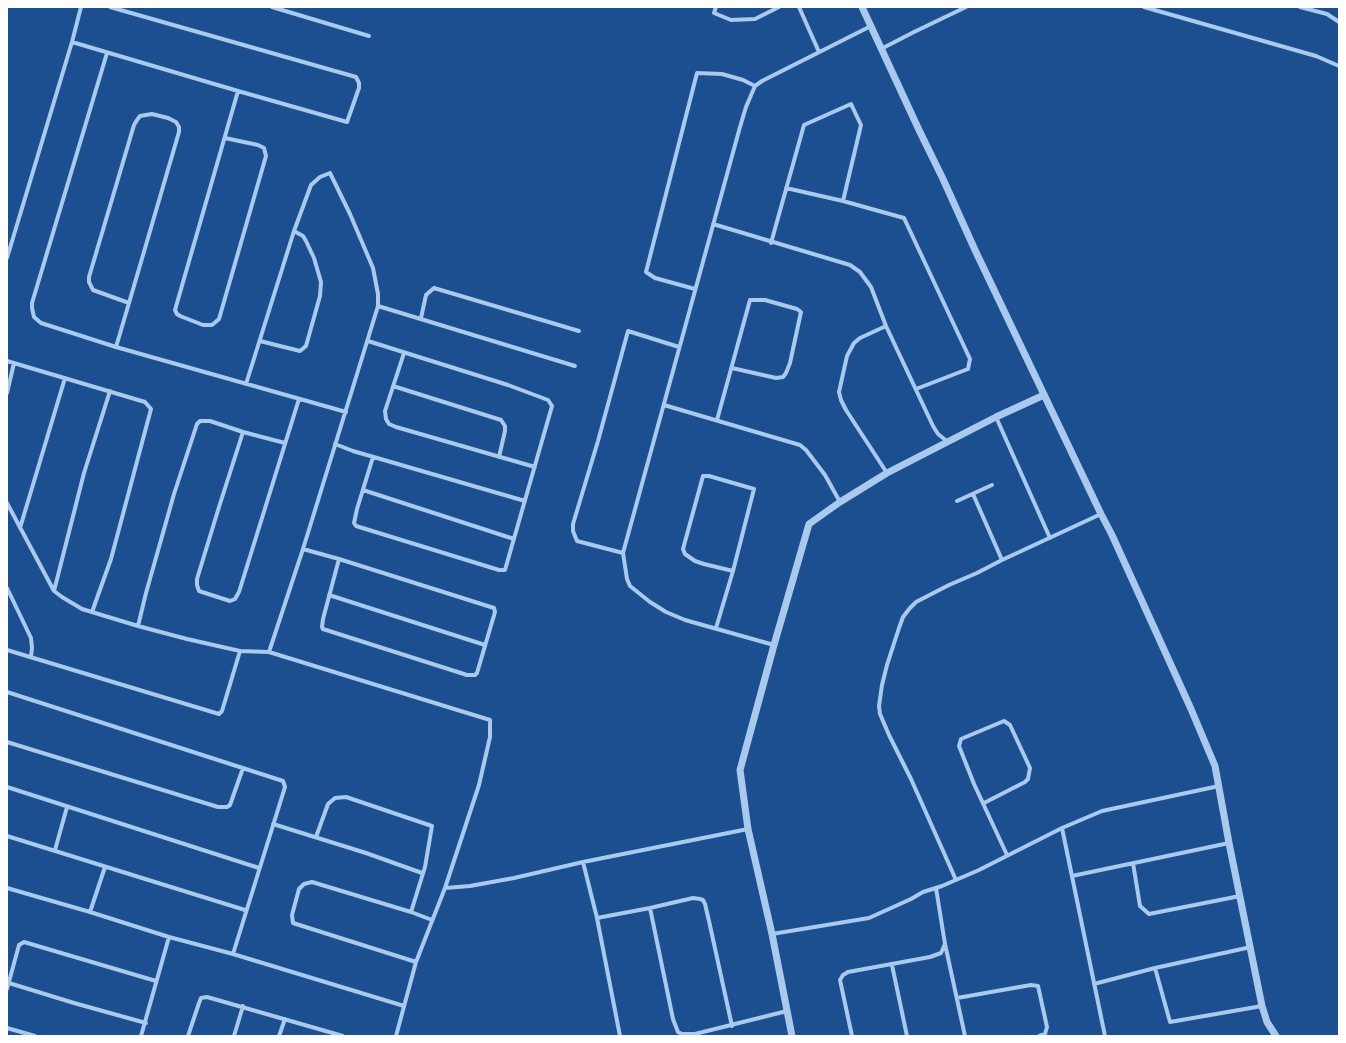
<!DOCTYPE html>
<html>
<head>
<meta charset="utf-8">
<style>
	body { margin:0 }
	#map { position:relative; width:1346px; height:1043px; overflow:hidden; background:#1b4f8f; font-family:Figtree,sans-serif }
	canvas { display:block }
	.frame { position:absolute; inset:0; border:8px solid #fff; pointer-events:none }
</style>
</head>
<body>
<div id="map">
<canvas width="1346" height="1043"></canvas>
<div class="frame"></div>
</div>
<script>
const context = document.querySelector('canvas').getContext('2d');
context.lineJoin = 'round';
const shape = rows => new Path2D(rows.map(r => 'M' + r).join(''));
function trace(path, color, width, dash) { context.strokeStyle = color; context.lineWidth = width; context.lineCap = dash ? 'butt' : 'round'; context.setLineDash(dash || []); context.stroke(path); }
trace(shape([
	[272,7,369,36],
	[716,7,714,13,731,20,755,19,779,7],
	[799,7,819,52],
	[1144,7,1316,56,1339,66],
	[1300,7,1327,14,1339,22],
	[72,42,238,91,347,122,359,88,359,83,356,77,110,7],
	[881,49,914,32,966,7],
	[107,53,32,303,32,308,34,317,41,323,116,347,346,412],
	[225,138,258,145,264,148,266,156,219,319,212,325,203,325,180,316,177,314,175,310,238,91],
	[786,188,843,201,904,218,970,359,968,369,916,389],
	[713,224,850,265,860,272,871,287,886,326,933,426,938,434,948,442],
	[771,243,804,125,851,104,861,125,843,201],
	[7,258,72,42,81,7],
	[695,289,655,278,646,272,697,73,722,74,743,80,755,86],
	[378,306,575,366],
	[421,318,426,295,434,288,579,331],
	[886,326,860,338,854,343,847,356,839,392,841,400,846,410,887,473],
	[260,341,300,351,306,346,320,296,321,282,314,258,306,241,303,236,294,231],
	[368,341,508,385,548,400,552,406,505,570,499,570,356,526,354,523,357,509,373,457],
	[116,347,129,303,93,290,89,282,89,277,134,125,137,120,140,116,152,114,168,118,176,122,179,127,179,132,129,303],
	[404,353,385,411,386,419,389,424,396,427,535,467],
	[7,361,145,402,151,409,111,559,92,612],
	[246,384,294,231,311,185,320,177,330,173,350,214,373,268,378,294,378,306,303,549,269,652],
	[393,386,501,420,505,426,505,431,499,457],
	[7,393,14,363],
	[664,405,800,445,806,450,825,475,840,502],
	[996,417,1050,538],
	[717,420,750,300,765,300,797,309,801,312,790,363,786,373,783,377,776,378,732,368],
	[243,432,219,507,197,579,197,585,199,591,230,601,235,599,239,592,299,399],
	[335,444,353,451,525,501],
	[363,490,514,539],
	[973,494,1002,560],
	[957,501,992,485],
	[7,503,54,591,62,597,82,609,138,626,187,639,240,651,269,652,490,720,490,737,479,785,445,888,416,962,396,1036],
	[20,528,65,378],
	[303,549,339,559,494,608,495,612,477,673,475,675,467,675,323,629,322,627,323,619,339,559],
	[623,553,577,541,573,531,573,524,598,441,628,331,679,347],
	[7,588,31,638,32,648,31,657],
	[54,591,84,473,110,391],
	[329,595,485,645],
	[138,626,146,593,174,494,197,424,200,421,210,421,243,432,285,443],
	[716,628,733,571,754,489,709,476,703,476,683,549,685,554,695,561,704,564,733,571],
	[774,645,685,620,666,612,650,602,630,586,627,579,623,553,740,127,746,107,755,86,762,81,871,26],
	[7,650,219,714,222,711,240,651],
	[7,692,283,781,285,787,233,954],
	[7,742,218,807,227,807,230,805,243,768],
	[7,787,259,868],
	[984,803,1025,782,1028,779,1030,768,1010,725,1004,721,961,739,959,746,974,784,1007,855],
	[273,824,366,853,422,873],
	[1062,828,1105,1036],
	[7,836,245,910],
	[316,837,328,804,335,798,346,797,432,826,425,867,411,912],
	[55,850,67,807],
	[583,862,597,918,620,1036],
	[1133,863,1140,906,1149,914,1240,896],
	[1072,876,1229,843],
	[956,880,911,779,889,735,880,714,879,706,882,685,887,665,899,628,903,617,910,608,916,602,949,585,977,573,1002,560,1101,514],
	[7,888,90,912,169,937,233,954,404,1006],
	[445,888,470,886,514,878,583,862,748,829],
	[936,888,945,944,965,1036],
	[650,908,673,1019,678,1032,682,1034,695,1034,787,1011],
	[90,912,105,867],
	[597,918,650,908,693,898,700,899,703,900,705,904,709,921,732,1026],
	[772,934,869,918,911,899,923,892,942,886,979,870,1062,828,1102,811,1219,786],
	[416,962,293,923,292,915,299,889,304,884,312,882,411,912,432,920],
	[892,965,907,1036],
	[1155,968,1170,1022,1262,1006],
	[9,983,74,1003,146,1023],
	[1094,984,1155,968,1251,947],
	[7,989,19,945,24,942,156,981],
	[957,998,1031,985,1038,986,1047,1027,1045,1034,1039,1036],
	[7,1028,35,1036],
	[141,1036,169,937],
	[188,1036,199,1003,201,998,207,997,343,1036],
	[234,1036,243,1006],
	[279,1036,285,1019],
	[852,1036,840,980,843,975,848,972,930,957,941,953,945,944]
]), '#a9c9ee', 4);
trace(shape([
	[862,7,919,130,943,179,975,250,1101,514,1112,535,1191,709,1215,766,1229,843,1262,1006,1267,1022,1276,1036],
	[792,1036,772,934,748,829,740,770,774,645,809,524,840,502,887,473,996,417,1044,395]
]), '#a9c9ee', 7);
</script>
</body>
</html>
